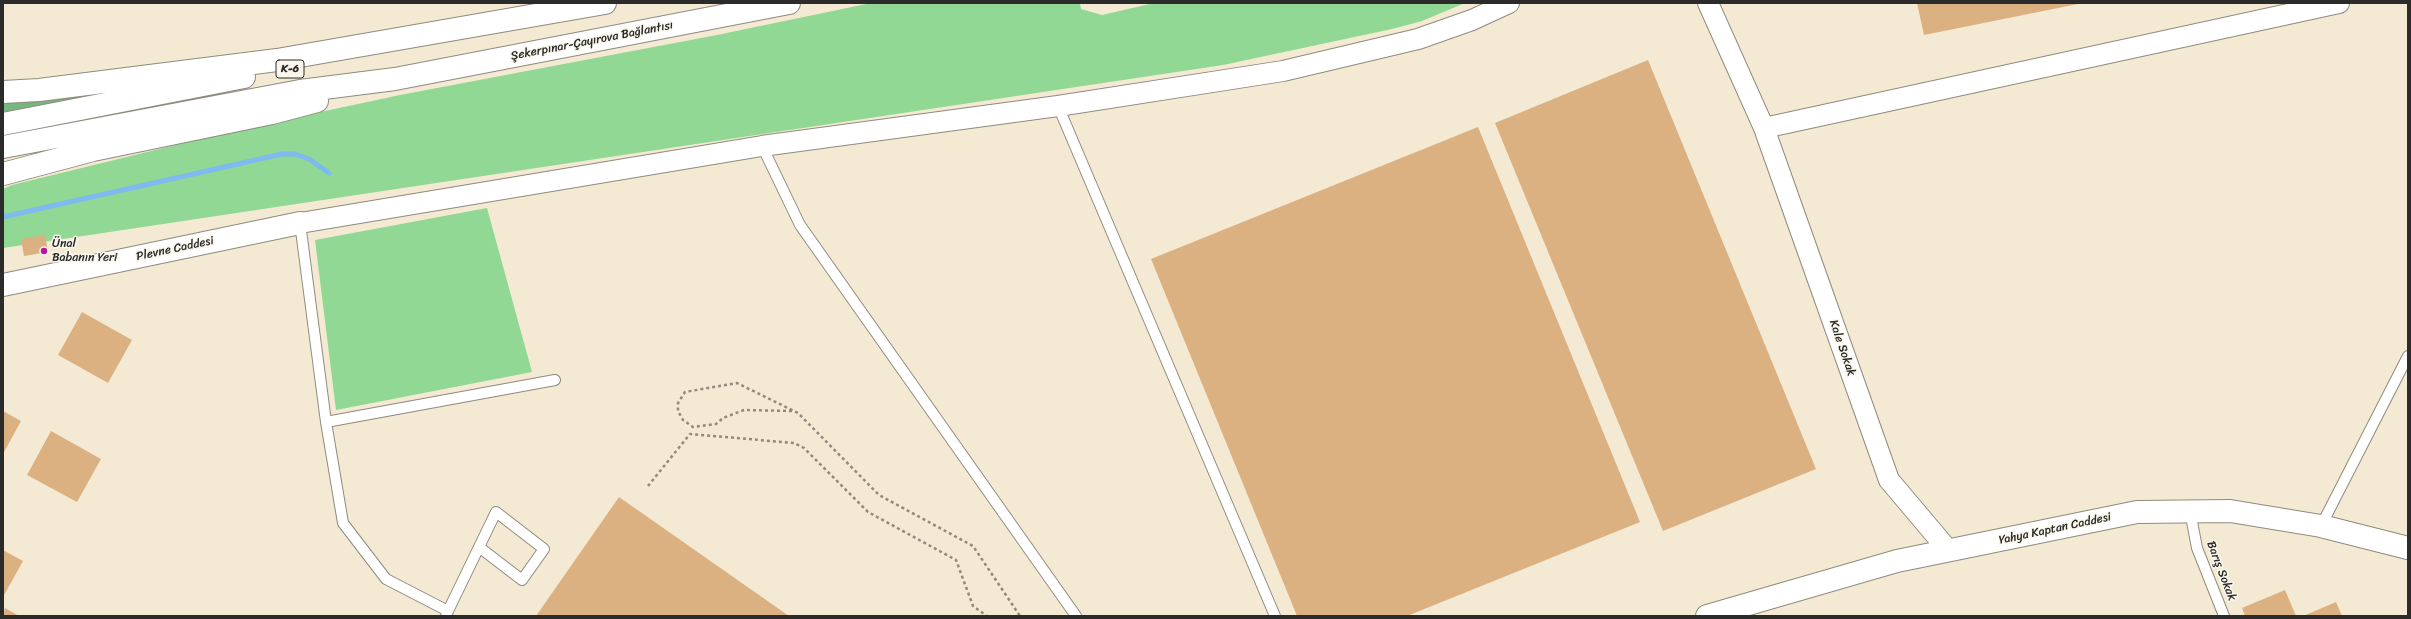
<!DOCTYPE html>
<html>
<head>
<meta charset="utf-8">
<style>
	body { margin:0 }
	#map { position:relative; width:2411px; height:619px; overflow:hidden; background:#f4ead3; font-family:Sriracha,sans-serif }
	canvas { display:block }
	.frame { position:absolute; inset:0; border:4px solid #2b2b2b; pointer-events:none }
</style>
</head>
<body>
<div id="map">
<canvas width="2411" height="619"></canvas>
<div class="frame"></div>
</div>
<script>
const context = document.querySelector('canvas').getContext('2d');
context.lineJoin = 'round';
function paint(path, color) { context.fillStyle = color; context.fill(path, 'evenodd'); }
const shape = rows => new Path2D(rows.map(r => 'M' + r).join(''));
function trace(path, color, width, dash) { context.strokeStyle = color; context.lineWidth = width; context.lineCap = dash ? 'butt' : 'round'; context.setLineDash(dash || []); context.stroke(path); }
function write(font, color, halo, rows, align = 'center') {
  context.font = font + ' Sriracha,sans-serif'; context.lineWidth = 3; context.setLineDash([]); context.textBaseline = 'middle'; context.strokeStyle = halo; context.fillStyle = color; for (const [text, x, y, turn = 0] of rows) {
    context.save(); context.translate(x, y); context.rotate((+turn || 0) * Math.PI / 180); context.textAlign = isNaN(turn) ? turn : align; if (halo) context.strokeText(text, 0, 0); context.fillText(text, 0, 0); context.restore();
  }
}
paint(shape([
	[871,3,1080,3,1081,9,1102,15,1154,3,1465,3,1422,21,1392,29,1223,65,3,248,3,189,12,185,241,129,400,95,717,35],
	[487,208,532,372,336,410,315,240]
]), '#90d893');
paint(shape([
	[74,95,76,99,3,112,3,102]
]), '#74b87d');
trace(shape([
	[3,217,282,154,295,154,309,159,329,173]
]), '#7ebaf0', 5);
paint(shape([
	[1917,3,2078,3,2078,4,1924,35],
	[1648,60,1816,469,1663,531,1495,123],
	[1478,127,1640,522,1407,616,1297,616,1151,259],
	[45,235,48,252,24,256,21,239],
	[82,312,132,340,108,383,58,355],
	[3,411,21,421,3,454],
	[51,431,101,459,77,502,27,475],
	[619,497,789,616,536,616],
	[3,550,23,561,3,597],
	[2285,590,2296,616,2245,616,2242,608],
	[2336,602,2342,616,2303,616],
	[5,608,19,616,3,616]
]), '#dbb182');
const service = shape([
	[1058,106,1275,616],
	[762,146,800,225,1076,616],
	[300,223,326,422,343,523,386,579,448,611,446,616],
	[326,422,555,380],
	[2190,511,2197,548,2224,616],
	[2321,526,2408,356],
	[448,611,496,512,544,549,522,580,479,547]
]);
const minor = shape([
	[1708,3,1764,128,1889,480,1949,551],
	[1764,128,2339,3],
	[300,223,762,146,1058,106,1283,71,1418,39,1472,20,1509,3]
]);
const tertiary = shape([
	[3,285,300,223],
	[1707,616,1897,561,2137,512,2230,511,2321,526,2408,548]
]);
const motorway = shape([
	[3,92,39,90,277,60,605,3],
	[3,124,244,77],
	[3,147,300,91,395,79,789,3],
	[3,174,93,150,272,113,317,101]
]);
trace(service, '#908a7f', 12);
trace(minor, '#908a7f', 22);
trace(tertiary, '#908a7f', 24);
trace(motorway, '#908a7f', 24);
trace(shape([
	[792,411,744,410,723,418,716,424,693,427,683,420,678,411,678,403,685,392,737,383,798,413,879,495,973,546,1020,616],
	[648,486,690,434,794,443,804,448,868,512,956,560,973,606,987,616]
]), '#908a7f', 2.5, [3, 3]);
trace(service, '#fff', 10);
trace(minor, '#fff', 20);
trace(tertiary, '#fff', 22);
trace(motorway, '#fff', 22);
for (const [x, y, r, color] of [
	[44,251,4,"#b5179e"]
]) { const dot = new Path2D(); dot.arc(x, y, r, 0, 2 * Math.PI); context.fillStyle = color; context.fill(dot); trace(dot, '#fbf7ec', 1.5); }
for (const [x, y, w] of [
	[290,69,28]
]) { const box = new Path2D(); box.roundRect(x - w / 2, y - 9, w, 18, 3); context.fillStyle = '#fbf7ec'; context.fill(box); trace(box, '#2b2b2b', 1); }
write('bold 11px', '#2b2b2b', null, [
	["K-6",290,69]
]);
write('12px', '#2b2b2b', '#fbf7ec', [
	["Şekerpınar-Çayırova Bağlantısı",592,41,-11],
	["Plevne Caddesi",175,249,-12],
	["Kale Sokak",1842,348,71],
	["Yahya Kaptan Caddesi",2055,529,-12],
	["Barış Sokak",2221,571,69]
]);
write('12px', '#2b2b2b', '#fbf7ec', [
	["Ünal",52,244],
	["Babanın Yeri",52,258]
], 'left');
</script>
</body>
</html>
